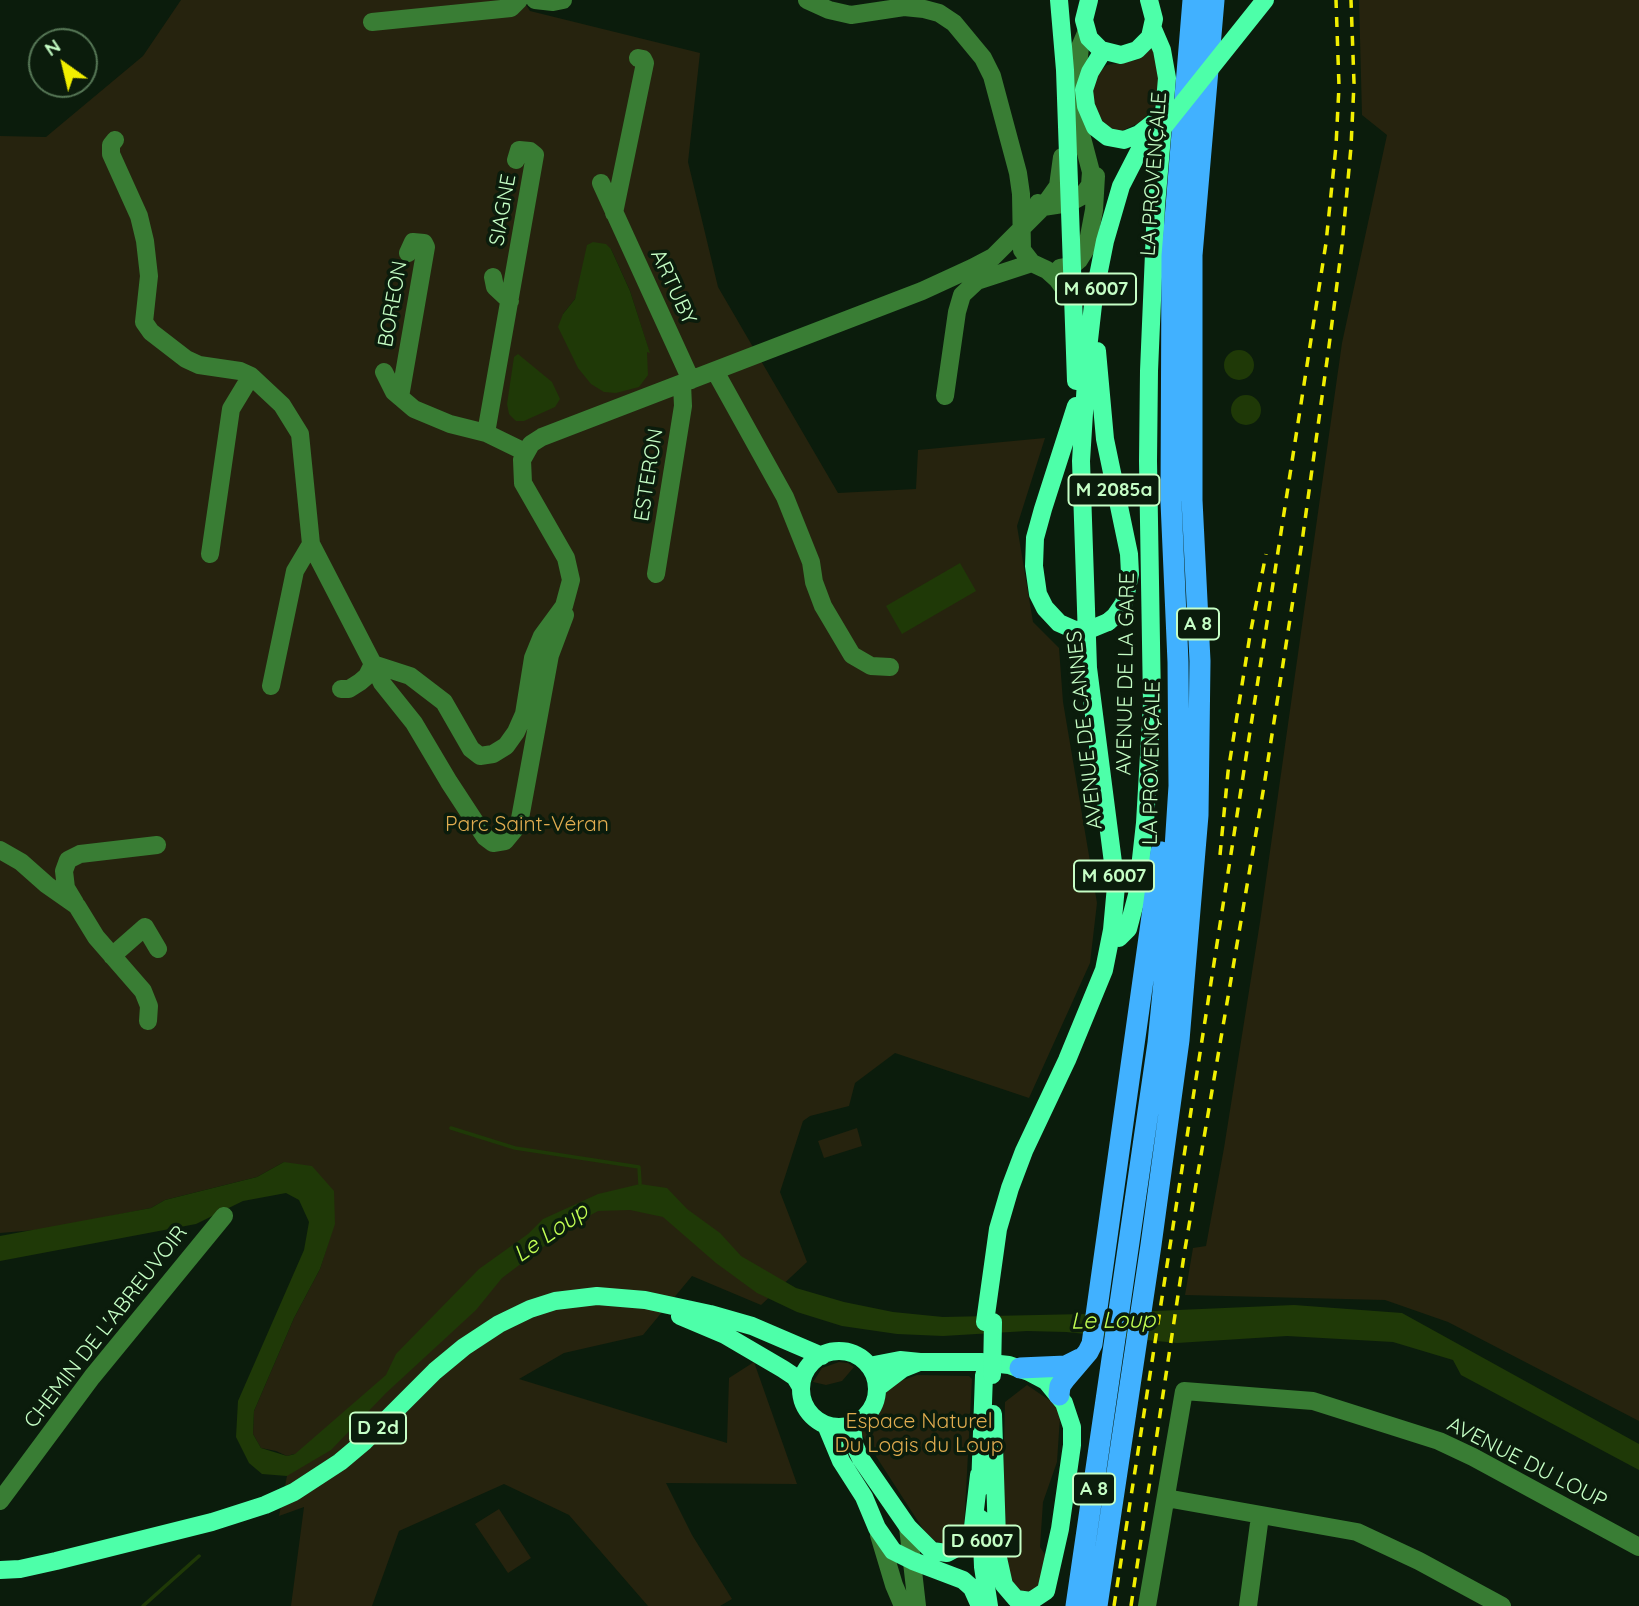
<!DOCTYPE html>
<html>
<head>
<meta charset="utf-8">
<style>
	body { margin:0 }
	#map { position:relative; width:1639px; height:1606px; overflow:hidden; background:#0b1c0c; font-family:Quicksand,sans-serif }
	canvas { display:block }
	.north { position:absolute; left:28px; top:28px; width:70px; height:70px; box-sizing:border-box; background:#0b1c0c; border:2px solid #567756; border-radius:50%; rotate:326deg; font-size:19px; font-weight:700; line-height:28px; text-align:center; color:#c6ffc6 }
	.north::after { content:''; display:block; margin:auto; width:24px; height:32px; background:#f1ee00; clip-path:polygon(50% 0,100% 100%,50% 72%,0 100%) }
</style>
</head>
<body>
<div id="map">
<canvas width="1639" height="1606"></canvas>
<div class="north">N</div>
</div>
<script>
const context = document.querySelector('canvas').getContext('2d');
context.lineJoin = 'round';
function paint(path, color) { context.fillStyle = color; context.fill(path, 'evenodd'); }
const shape = rows => new Path2D(rows.map(r => 'M' + r).join(''));
function trace(path, color, width, dash) { context.strokeStyle = color; context.lineWidth = width; context.lineCap = dash ? 'butt' : 'round'; context.setLineDash(dash || []); context.stroke(path); }
function write(font, color, halo, rows, align = 'center') {
  context.font = font + ' Quicksand,sans-serif'; context.lineWidth = 7; context.setLineDash([]); context.textBaseline = 'middle'; context.strokeStyle = halo; context.fillStyle = color; for (const [text, x, y, turn = 0] of rows) {
    context.save(); context.translate(x, y); context.rotate((+turn || 0) * Math.PI / 180); context.textAlign = isNaN(turn) ? turn : align; if (halo) context.strokeText(text, 0, 0); context.fillText(text, 0, 0); context.restore();
  }
}
paint(shape([
	[181,0,523,0,530,11,700,53,688,162,718,287,838,493,916,489,918,450,1045,438,1017,526,1033,622,1059,648,1063,702,1097,903,1090,963,1029,1098,895,1053,855,1083,849,1106,810,1116,803,1121,780,1192,807,1262,761,1305,692,1276,643,1335,564,1353,519,1379,727,1443,729,1378,754,1362,797,1484,666,1483,692,1535,732,1599,720,1606,648,1606,569,1515,504,1484,399,1531,372,1606,291,1606,304,1507,279,1516,287,1476,294,1454,287,1456,276,1451,261,1448,253,1434,254,1411,294,1318,320,1269,334,1224,284,1162,257,1177,165,1200,151,1208,47,1229,0,1233,0,136,46,137,143,56],
	[611,249,630,291,649,351,563,314,575,299,578,290],
	[1359,0,1639,0,1639,1421,1448,1322,1385,1300,1185,1295,1193,1248,1206,1246,1224,1148,1260,922,1342,343,1387,135,1362,115],
	[1153,47,1155,47,1162,98,1141,122,1117,133,1098,121,1091,98,1093,83,1099,72,1107,65,1137,60],
	[857,1128,862,1146,824,1158,818,1141],
	[839,1362,848,1363,854,1367,842,1381,826,1385,813,1382,822,1368],
	[917,1375,969,1376,972,1379,964,1529,957,1539,945,1544,935,1541,923,1529,859,1430,868,1424,878,1407,884,1387],
	[1027,1385,1058,1406,1060,1417,1057,1462,1043,1502,1040,1547,1048,1559,1043,1584,1030,1592,1017,1590,1008,1582,1003,1479,1005,1402],
	[499,1509,531,1558,508,1573,475,1524]
]), '#26230e');
paint(shape([
	[593,242,606,244,611,249,630,291,650,353,647,352,648,375,639,387,616,393,604,392,591,384,578,368,558,327,563,314,575,299,587,245],
	'1224 365a15 15 0 1 1 30 0a15 15 0 1 1-30 0Z',
	[518,354,552,382,560,399,555,407,524,421,516,421,509,414,507,404,514,357],
	'1231 410a15 15 0 1 1 30 0a15 15 0 1 1-30 0Z',
	[960,563,976,591,902,634,886,606],
	[284,1162,312,1166,334,1191,335,1224,320,1269,294,1318,254,1411,253,1434,261,1448,287,1456,295,1454,386,1375,396,1354,479,1269,528,1234,543,1219,598,1194,640,1184,667,1188,687,1209,720,1233,741,1256,796,1288,844,1302,893,1312,943,1317,1085,1314,1294,1305,1402,1313,1639,1444,1639,1470,1461,1375,1453,1360,1393,1342,1287,1336,1177,1343,1066,1332,1027,1331,943,1336,897,1334,842,1326,797,1312,757,1293,716,1263,663,1217,630,1210,598,1211,571,1226,502,1278,476,1310,386,1393,331,1450,287,1476,262,1474,249,1463,236,1437,238,1401,304,1250,309,1222,299,1200,286,1193,270,1196,243,1201,196,1224,0,1261,0,1236,151,1208,165,1200,257,1177]
]), '#1f3907');
trace(shape([
	[451,1128,515,1148,639,1167,640,1184],
	[143,1606,199,1556]
]), '#1f3907', 3.5);
trace(shape([
	[535,0,553,2,563,0],
	[807,0,829,10,851,15,904,7,924,9,939,13,954,23,983,58,992,76,1018,173,1021,194,1022,250,1032,263,1047,270,1057,279,1073,301],
	[372,22,511,8,519,0],
	[115,140,111,145,111,154,139,216,145,241,149,276,144,322,151,332,186,359,199,365,240,371,251,376,282,405,300,434,311,544,373,664,410,676,444,702,471,749,480,756,493,754,506,746,516,732,524,714,533,658,542,636,564,606,571,580,566,558,523,483,522,460,531,444,542,437,922,291,972,268,993,257,1043,207,1058,186,1062,157],
	[601,183,691,380],
	[1038,203,1043,207,1069,203,1082,196,1090,185,1091,172,1076,115,1075,95,1080,47,1086,33],
	[614,213,645,63,643,59,638,58],
	[1060,268,1072,266,1079,260,1087,247,1094,210,1096,176],
	[493,277,495,287,510,301],
	[715,371,785,497,811,562,814,582,823,606,852,655,871,666,890,667],
	[384,372,394,392,414,409,450,424,486,433,525,452],
	[945,396,957,312,962,295,977,281,1032,263],
	[400,397,426,247,424,243,413,242,408,253],
	[486,433,535,155,530,151,519,150,516,160],
	[210,554,231,409,251,376],
	[656,574,683,406,682,384],
	[373,664,382,683,414,723,449,782,485,837,493,843,505,841,519,824,550,655,565,615],
	[271,686,295,571,311,544],
	[341,689,349,689,360,682,367,676,373,664],
	[0,850,21,862,47,885,77,906,96,937,143,991,149,1006,148,1021],
	[75,903,66,888,64,871,68,860,80,854,157,845],
	[112,956,145,927,158,949],
	[1166,1498,1357,1532,1419,1561,1502,1606],
	[0,1501,92,1377,224,1216],
	[908,1527,917,1606],
	[879,1535,894,1585,903,1606],
	[1147,1606,1184,1391,1313,1401,1439,1441,1473,1457,1639,1547],
	[1248,1606,1260,1516]
]), '#397d34', 18);
trace(shape([
	[1059,0,1065,70,1076,381],
	[1089,0,1084,20,1089,38,1101,50,1121,55,1137,50,1150,37,1154,19,1149,0],
	[1103,51,1090,72,1084,90,1086,106,1095,127,1108,137,1124,140,1139,134,1153,123],
	[1097,351,1105,439,1129,554,1130,574,1124,603,1115,616,1108,622],
	[1075,630,1059,623,1045,608,1038,594,1034,566,1035,538,1043,509,1076,406],
	[1119,938,1128,929,1137,895,1145,823,1152,703,1148,461,1149,371,1156,206,1167,78,1162,50,1153,29],
	[680,1316,725,1335,783,1369,795,1377,801,1387],
	[985,1322,998,1229,1010,1188,1024,1151,1067,1060,1104,970,1112,930,1116,886,1088,668,1081,461,1088,349,1094,296,1105,241,1121,186,1139,151,1155,129],
	'801 1389a38 38 0 1 1 76 0a38 38 0 1 1-76 0Z',
	[869,1366,900,1360,920,1362,981,1362,1009,1365,1029,1372,1046,1381,1064,1403,1072,1427,1072,1445,1060,1529,1046,1591,1031,1601,1016,1599,1004,1585,998,1558],
	[877,1388,902,1369,917,1363],
	[993,1414,998,1568],
	[826,1425,841,1461,864,1497,877,1528,893,1551,913,1561,963,1580,972,1588,980,1606],
	[852,1425,854,1444,861,1459,908,1527,932,1551,947,1553,966,1543,973,1527,979,1475],
	[980,1488,984,1375],
	[981,1519,983,1567,989,1606],
	[0,1570,20,1569,56,1561,212,1522,265,1505,294,1492,340,1462,365,1441,435,1371,464,1347,499,1324,530,1309,555,1301,597,1296,645,1300,710,1314,752,1326,822,1356]
]), '#4dffa9', 18);
trace(shape([
	[1020,1368,1066,1366,1080,1359],
	[1059,1395,1060,1386,1065,1379,1088,1352,1092,1344,1161,852],
	[1076,1606,1158,1043,1171,911,1179,786,1178,662,1171,502,1172,256,1193,0],
	[1097,1606,1151,1245,1179,1040,1198,815,1200,661,1192,500,1192,255,1214,0]
]), '#41b1ff', 21);
trace(shape([
	[1220,855,1228,772,1250,635,1266,554],
	[1114,1606,1326,243,1336,146,1339,86,1336,0],
	[1131,1606,1185,1249,1264,786,1302,542,1329,346,1342,245,1351,147,1354,83,1351,0]
]), '#f1ee00', 3.5, [10, 9]);
trace(shape([
	[1154,139,1265,0],
	[1075,630,1091,629,1108,622],
	[992,1375,993,1322]
]), '#4dffa9', 18);
for (const [x, y, w] of [
	[1096,289,80],
	[1114,490,91],
	[1198,624,42],
	[1114,876,80],
	[378,1428,56],
	[1094,1489,42],
	[982,1541,77]
]) { const box = new Path2D(); box.roundRect(x - w / 2, y - 15.5, w, 31, 5); context.fillStyle = '#0b1c0c'; context.fill(box); trace(box, '#c6ffc6', 2); }
write('bold 19px', '#c6ffc6', null, [
	["M 6007",1096,289],
	["M 2085a",1114,490],
	["A 8",1198,624],
	["M 6007",1114,876],
	["D 2d",378,1428],
	["A 8",1094,1489],
	["D 6007",982,1541]
]);
write('21px', '#c6ffc6', '#0b1c0c', [
	["LA PROVENÇALE",1154,174,-86],
	["SIAGNE",503,210,-80],
	["ARTUBY",673,287,65],
	["BOREON",393,304,-80],
	["ESTERON",649,475,-81],
	["AVENUE DE LA GARE",1126,674,-89],
	["AVENUE DE CANNES",1085,730,-96],
	["LA PROVENÇALE",1152,763,-89],
	["CHEMIN DE L'ABREUVOIR",106,1327,-52],
	["AVENUE DU LOUP",1527,1463,27]
]);
write('21px', '#e1ad50', '#0b1c0c', [
	["Parc Saint-Véran",527,825],
	["Espace Naturel",919,1422],
	["Du Logis du Loup",919,1446]
]);
write('italic 23px', '#c3ff54', '#0b1c0c', [
	["Le Loup",551,1233,-35],
	["Le Loup",1113,1321,-1]
]);
</script>
</body>
</html>
